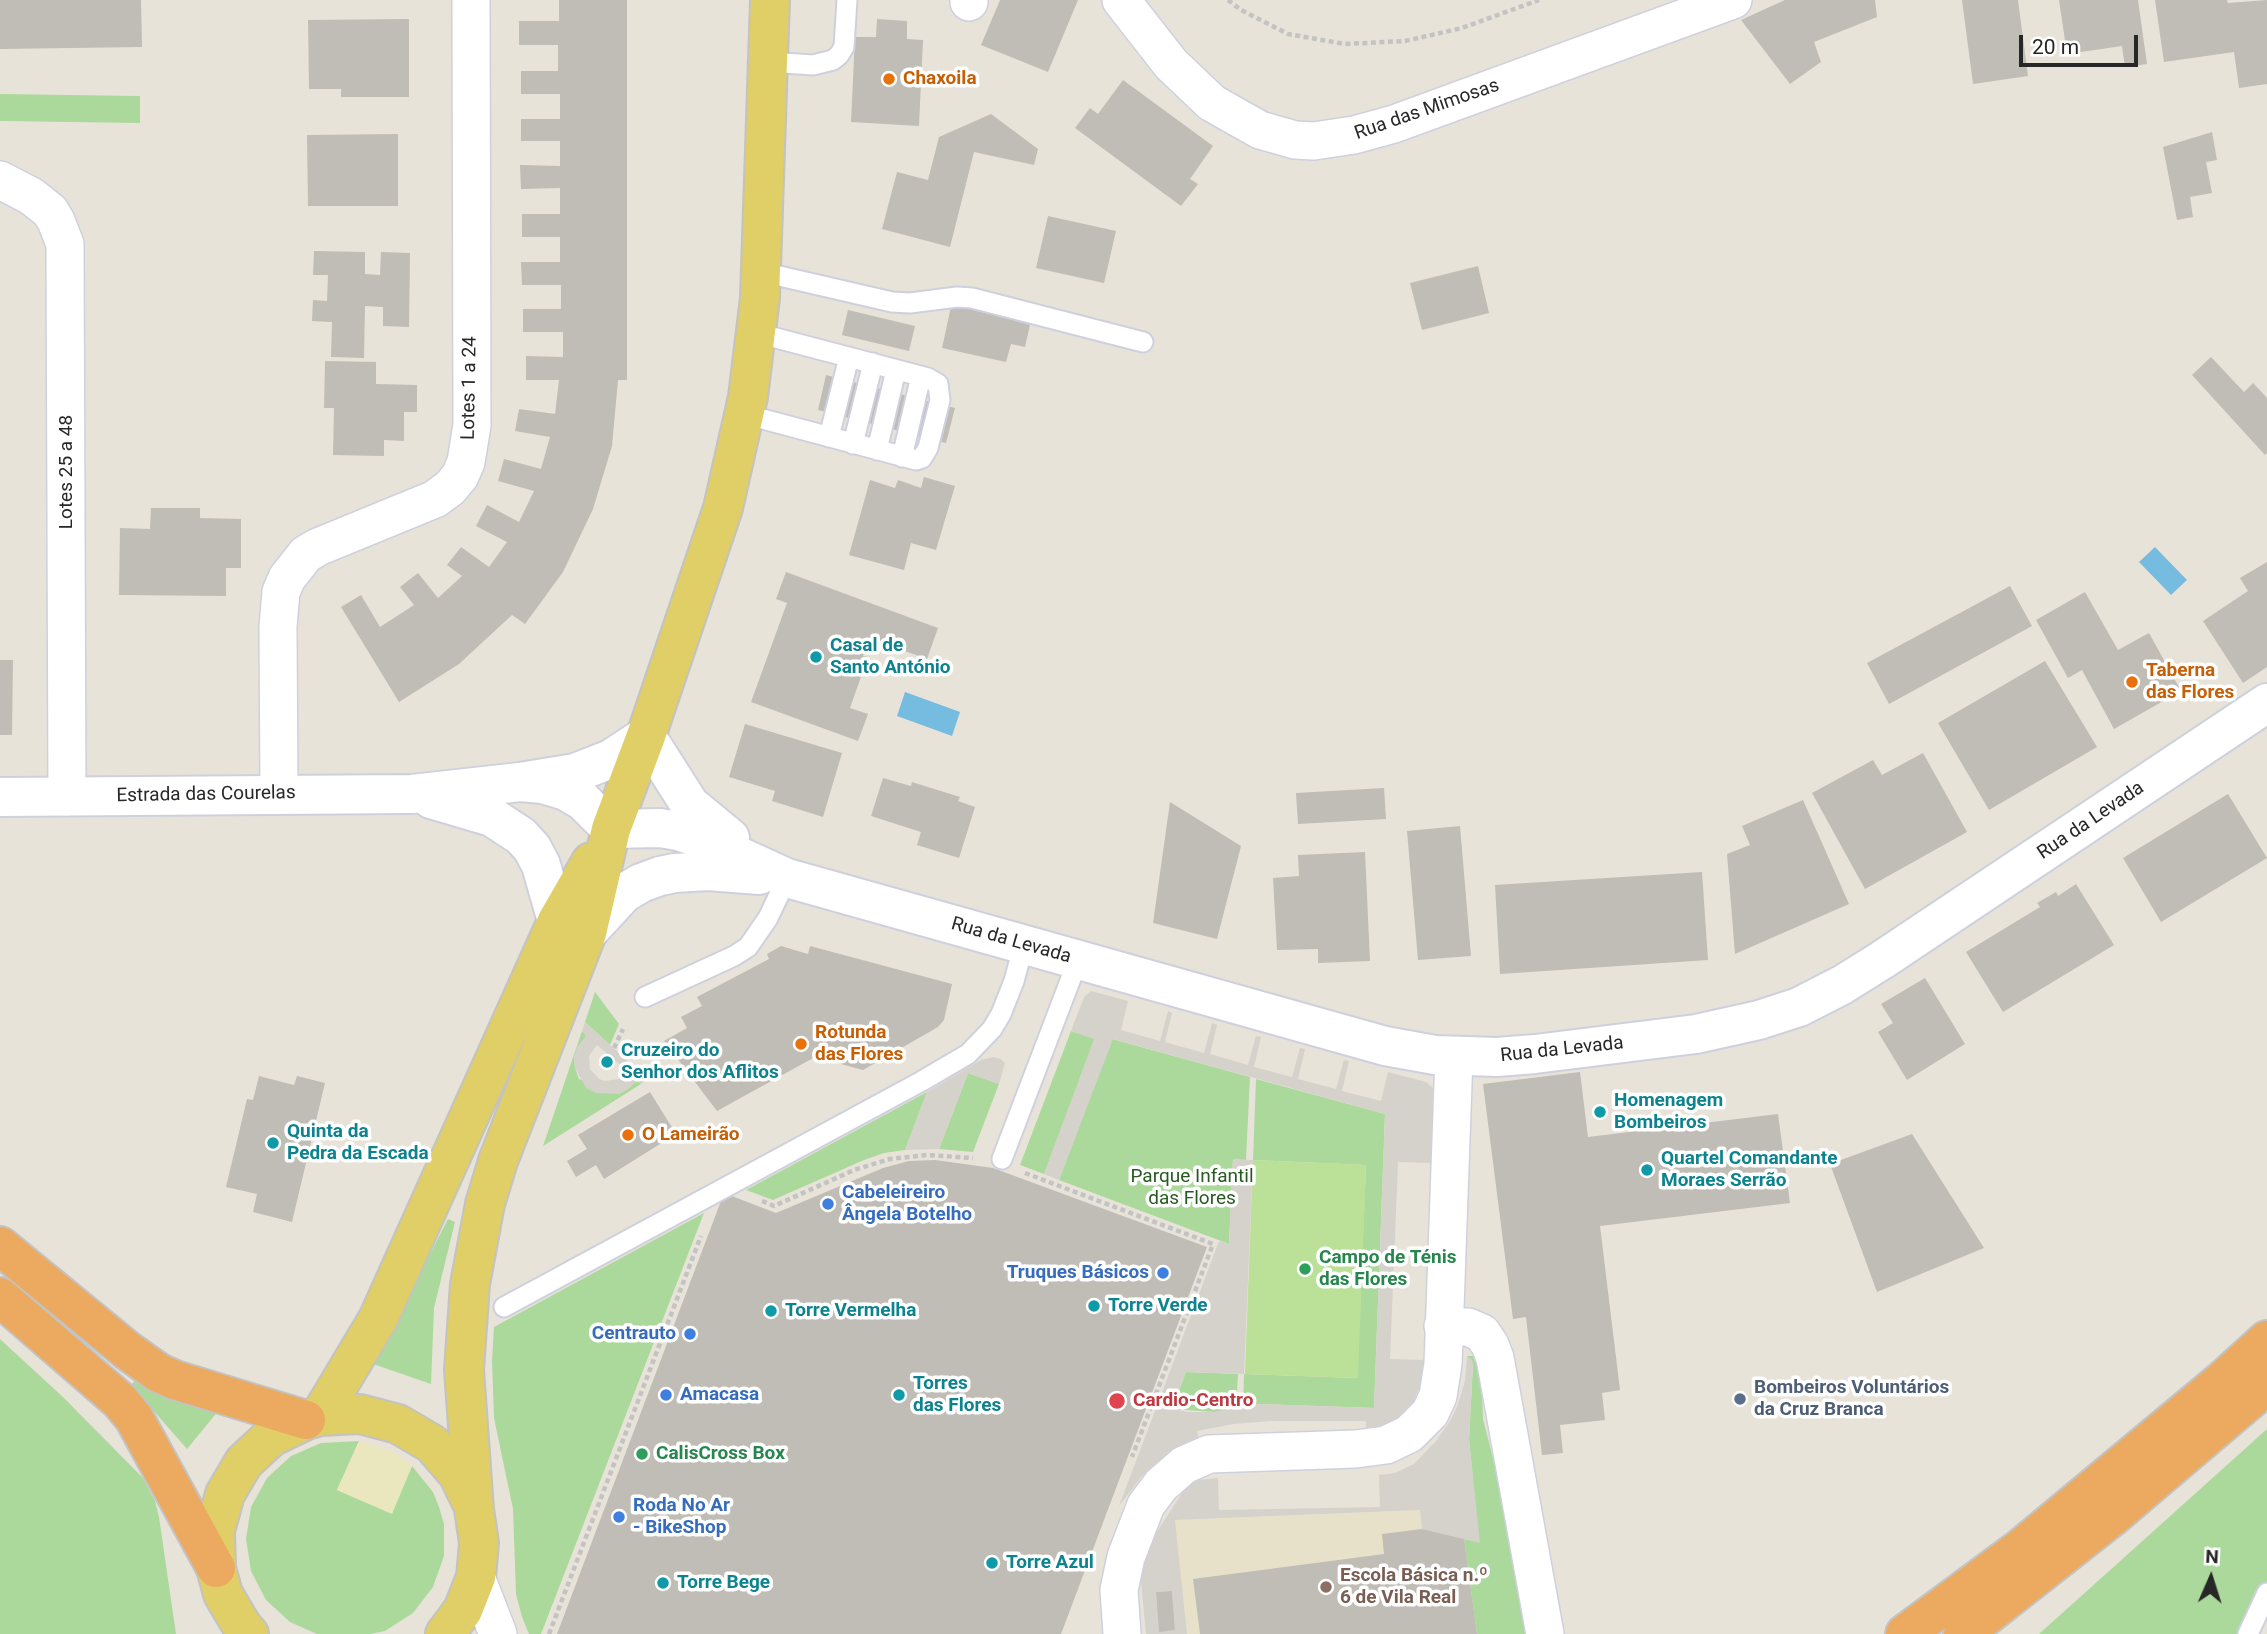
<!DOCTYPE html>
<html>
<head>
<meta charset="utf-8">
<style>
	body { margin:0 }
	#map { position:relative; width:2267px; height:1634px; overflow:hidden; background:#e8e3d9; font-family:Roboto,sans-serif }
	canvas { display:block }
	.north { position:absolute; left:2176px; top:1543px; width:70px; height:70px; -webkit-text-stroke:5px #fff; paint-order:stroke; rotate:3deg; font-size:19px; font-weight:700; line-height:28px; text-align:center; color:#272727 }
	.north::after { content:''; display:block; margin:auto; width:24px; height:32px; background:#272727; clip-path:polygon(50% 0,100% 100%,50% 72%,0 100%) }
	.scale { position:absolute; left:2019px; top:35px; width:119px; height:32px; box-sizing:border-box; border:4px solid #272727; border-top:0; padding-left:9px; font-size:21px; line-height:24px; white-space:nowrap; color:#272727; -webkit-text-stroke:5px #fff; paint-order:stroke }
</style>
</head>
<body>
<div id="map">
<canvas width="2267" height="1634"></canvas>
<div class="north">N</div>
<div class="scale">20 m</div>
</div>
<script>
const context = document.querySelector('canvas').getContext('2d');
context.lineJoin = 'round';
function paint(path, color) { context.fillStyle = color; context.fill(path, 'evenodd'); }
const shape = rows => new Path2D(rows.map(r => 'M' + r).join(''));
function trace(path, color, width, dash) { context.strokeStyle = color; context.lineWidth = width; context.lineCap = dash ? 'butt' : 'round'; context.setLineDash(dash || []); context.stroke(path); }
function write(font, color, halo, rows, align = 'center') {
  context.font = font + ' Roboto,sans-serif'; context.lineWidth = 7; context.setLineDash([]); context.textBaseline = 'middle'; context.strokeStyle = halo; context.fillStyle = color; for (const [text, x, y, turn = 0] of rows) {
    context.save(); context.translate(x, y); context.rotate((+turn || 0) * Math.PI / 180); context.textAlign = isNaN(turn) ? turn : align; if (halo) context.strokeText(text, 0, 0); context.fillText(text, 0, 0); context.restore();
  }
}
paint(shape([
	[1420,1510,1477,1634,1187,1634,1174,1520]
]), '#e8e1ca');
paint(shape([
	[0,94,140,96,140,123,0,121],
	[595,992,619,1024,610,1045,585,1022],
	[582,1031,587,1035,574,1057,575,1068,579,1079,619,1094,629,1088,637,1080,641,1084,543,1146],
	[1071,1031,1095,1039,1044,1174,1020,1165],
	[1112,1039,1250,1077,1246,1160,1233,1159,1229,1244,1059,1180],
	[968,1073,999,1084,973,1152,939,1149],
	[1256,1079,1385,1114,1374,1408,1260,1404,1243,1406,1244,1374,1357,1378,1366,1165,1253,1160],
	[927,1092,905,1150,884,1153,864,1160,773,1200,746,1190],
	[704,1213,541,1634,529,1634,522,1617,516,1594,513,1509,494,1418,492,1361,494,1327],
	[448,1219,455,1222,434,1308,431,1384,373,1364],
	[0,1339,63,1397,143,1478,155,1501,159,1517,176,1634,0,1634],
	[1467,1356,1475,1356,1481,1366,1483,1419,1504,1501,1530,1634,1477,1634,1464,1539,1479,1542,1469,1439,1473,1364],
	[1186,1372,1238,1374,1236,1408,1215,1412,1172,1409],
	[138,1377,219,1410,187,1449,131,1385],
	[2267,1429,2267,1616,2255,1634,2039,1634],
	[359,1441,337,1490,391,1513,412,1466,433,1492,439,1507,444,1524,444,1556,433,1587,413,1613,385,1631,370,1634,317,1634,290,1622,266,1600,251,1571,246,1539,251,1507,267,1478,291,1456,321,1443]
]), '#abd99b');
paint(shape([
	[359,1441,394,1452,412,1466,392,1514,337,1490]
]), '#eae7bf');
paint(shape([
	[1253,1160,1366,1165,1358,1378,1245,1374]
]), '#bbe097');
paint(shape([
	[1091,991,1128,1001,1121,1030,1160,1041,1168,1011,1172,1013,1165,1042,1204,1053,1212,1023,1217,1025,1210,1054,1248,1065,1256,1036,1261,1037,1254,1067,1292,1077,1300,1048,1305,1049,1298,1079,1336,1089,1344,1060,1349,1061,1342,1091,1381,1101,1388,1072,1426,1082,1433,1088,1431,1163,1398,1162,1390,1359,1424,1360,1423,1378,1413,1403,1390,1426,1366,1431,1366,1421,1271,1421,1234,1424,1197,1431,1199,1441,1177,1449,1155,1464,1141,1477,1119,1506,1219,1241,1229,1244,1233,1159,1253,1160,1244,1374,1186,1372,1172,1409,1189,1412,1215,1412,1260,1404,1374,1408,1385,1114,1113,1039,1059,1180,1044,1174,1094,1039,1071,1031,1084,997],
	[585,1022,610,1045,649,1079,641,1084,637,1080,629,1088,619,1094,596,1093,586,1088,575,1068,574,1057,577,1047,586,1036,582,1031],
	[597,1045,626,1070,619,1079,605,1081,599,1079,590,1069,589,1056],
	[993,1057,1001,1059,1005,1063,999,1084,968,1073,939,1149,905,1150,927,1092,981,1060],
	[1467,1356,1472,1360,1473,1364,1469,1439,1480,1543,1422,1529,1420,1510,1175,1520,1187,1634,1146,1634,1140,1572,1147,1547,1186,1487,1199,1480,1218,1478,1219,1510,1380,1507,1379,1475,1395,1473,1414,1464,1436,1441,1450,1421,1457,1407,1465,1381],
	[1172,1591,1175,1630,1159,1631,1156,1592]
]), '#d5d2cb');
paint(shape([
	[2155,547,2187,580,2171,595,2139,562],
	[905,692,960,712,952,736,897,716]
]), '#76bbe0');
paint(shape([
	[0,0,141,0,142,47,0,49],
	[559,0,627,0,627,380,618,380,612,446,593,509,563,572,525,624,512,615,459,664,399,702,341,607,361,595,380,627,414,605,400,587,418,573,438,598,462,576,447,565,461,547,489,567,507,542,476,526,487,505,519,522,534,491,498,481,504,459,541,469,550,437,515,431,519,409,555,414,559,380,526,380,526,356,563,357,563,332,523,332,523,309,561,309,561,285,522,285,521,262,560,262,560,237,522,237,522,214,560,214,560,188,521,189,520,165,560,166,560,141,521,141,521,119,560,119,560,94,521,94,521,71,558,71,558,45,519,45,519,21,559,21],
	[1000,0,1078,0,1048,72,981,45],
	[1785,0,1875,0,1877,17,1814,42,1821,62,1790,84,1741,20],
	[1962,0,2018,0,2028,76,1973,84],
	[2059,0,2138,0,2147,64,2125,67,2122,46,2067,54],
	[2155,0,2227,0,2228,3,2267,0,2267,84,2239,88,2234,52,2164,62],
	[409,19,409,97,341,97,341,89,309,89,308,20],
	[877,19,907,21,907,39,923,40,919,126,851,122,855,37,876,37],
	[1123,80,1213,146,1190,179,1198,184,1181,206,1075,128,1090,108,1098,114],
	[991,114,1038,149,1034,165,974,152,950,247,882,229,897,172,928,180,939,137],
	[2212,132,2217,160,2206,162,2212,193,2190,197,2193,217,2177,220,2163,147],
	[398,134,398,206,308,206,307,135],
	[1048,216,1116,231,1104,283,1036,268],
	[314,251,365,252,365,274,380,275,381,252,410,253,409,327,383,326,383,307,365,306,364,358,331,357,332,322,312,321,313,300,327,301,328,275,313,275],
	[1478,266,1489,313,1422,330,1410,283],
	[952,302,1031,320,1025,347,1011,344,1006,362,942,348],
	[848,310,915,326,909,351,842,335],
	[2211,357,2244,392,2253,383,2267,398,2267,453,2265,455,2192,375],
	[325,361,376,362,376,384,417,385,417,412,404,412,404,441,384,440,384,456,333,455,334,408,324,408],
	[826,375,955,408,946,443,818,410],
	[924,477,955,486,936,550,911,543,904,570,849,555,870,480,895,488,898,480,921,488],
	[151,508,200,508,200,518,241,519,241,568,226,568,226,596,119,595,120,528,150,529],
	[2267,562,2267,667,2243,683,2203,621,2248,591,2240,578],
	[786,572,938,628,927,659,869,638,863,656,868,657,850,708,868,714,858,741,751,702,787,603,776,599],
	[2010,586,2032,626,1889,704,1867,663],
	[2085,592,2118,650,2149,633,2181,691,2114,729,2082,670,2068,678,2036,620],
	[0,660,13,660,12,735,0,735],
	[2045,661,2097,747,1989,810,1938,723],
	[745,724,842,753,823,817,772,801,775,791,729,777],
	[1923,753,1967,832,1865,889,1812,793,1873,760,1882,775],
	[883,778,911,786,912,782,960,797,958,801,975,807,959,858,917,845,921,832,871,816],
	[1384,788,1386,819,1298,824,1296,793],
	[2228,794,2267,858,2161,922,2123,858],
	[1803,800,1849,904,1735,954,1727,854,1750,845,1742,826],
	[1170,802,1241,846,1217,939,1153,923],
	[1460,826,1471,956,1418,960,1407,831],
	[1365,852,1370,961,1318,963,1318,949,1277,950,1273,878,1299,876,1298,855],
	[1702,872,1708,960,1500,974,1495,885],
	[2076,884,2114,945,2003,1012,1966,952,2040,907,2037,903,2056,892,2058,896],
	[781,946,808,954,810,946,952,984,944,1020,938,1027,863,1070,815,1057,717,1111,664,1041,687,1028,681,1017,702,1006,697,997,769,959,767,954],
	[1925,978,1965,1044,1907,1080,1878,1032,1893,1023,1881,1004],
	[1580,1072,1588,1137,1778,1114,1790,1203,1600,1226,1620,1390,1602,1393,1605,1420,1560,1425,1563,1453,1542,1455,1526,1317,1513,1319,1483,1084],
	[259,1076,294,1085,297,1076,325,1083,292,1222,253,1212,257,1194,226,1187,247,1099,253,1100],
	[650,1092,676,1134,604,1179,596,1165,576,1177,567,1161,587,1149,578,1135],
	[1912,1134,1984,1248,1877,1292,1830,1164],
	[935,1160,993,1168,1207,1247,1061,1634,557,1634,724,1193,776,1213,883,1168,909,1161],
	[1422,1529,1464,1539,1477,1634,1200,1634,1193,1579,1384,1554,1382,1534],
	[1172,1591,1175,1630,1159,1632,1156,1592]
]), '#c0bcb6');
const lane = shape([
	[768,62,813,65,833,60,839,55,844,47,847,0],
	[762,272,892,302,910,303,957,297,972,298,1143,342],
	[744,414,916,460,922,458,928,448,940,400,938,384,928,378,757,333],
	[829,437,849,357],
	[853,444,873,363],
	[877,450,896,370],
	[902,457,921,376],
	[645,997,734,956,748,947,768,918,787,878],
	[1002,1159,1078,960],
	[504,1307,922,1081,968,1054,992,1029,1001,1014,1014,981,1024,944],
	[2248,1634,2267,1593]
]);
const street = shape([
	[1121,0,1171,64,1212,103,1260,130,1295,140,1314,141,1354,135,1394,124,1733,0],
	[969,2,969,0],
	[0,180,31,196,50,211,56,221,65,244,67,797],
	[279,795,278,626,281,592,287,578,306,554,318,547,435,499,450,488,460,476,466,462,472,425,471,0],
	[1443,1326,1468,1327,1482,1333,1490,1345,1495,1358,1545,1634],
	[476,1577,498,1634],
	[1122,1634,1119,1590,1126,1557,1146,1505,1161,1485,1184,1465,1209,1454,1356,1449,1386,1445,1409,1434,1430,1413,1438,1396,1443,1364,1454,1056]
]);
const secondary = shape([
	[520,782,543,784,566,791,583,801,611,829,660,828,678,831,699,838,787,878,1385,1046,1435,1055,1497,1057,1535,1054,1696,1034,1759,1020,1799,1007,1842,985,1882,960,2267,703],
	[0,797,412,794,520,782,575,773,611,759,646,736,690,805,730,838],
	[431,799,492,817,521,836,532,848,541,865,557,921],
	[587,933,624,893,641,883,660,876,675,873,708,871,759,875]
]);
const primary = shape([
	[320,1416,378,1319,557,921,591,862],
	[249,1634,242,1626,223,1594,216,1568,215,1531,225,1494,244,1462,271,1437,306,1420,320,1416,360,1414,398,1424,432,1444,458,1474,471,1501],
	[445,1634,463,1610,476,1577,479,1543,474,1509,464,1370,470,1284,485,1204,498,1161,587,933,611,829,646,736,723,508,748,397,760,298,770,0]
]);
const highway = shape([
	[0,1246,128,1351,159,1373,175,1380,306,1420],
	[0,1297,120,1401,134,1418,216,1568],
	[1905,1634,2020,1549,2222,1381,2267,1340],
	[1963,1634,2113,1516,2267,1385]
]);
trace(lane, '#cfd0de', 23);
trace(street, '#cfd0de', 40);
trace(secondary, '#cfd0de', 42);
trace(primary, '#c3c3c3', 42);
trace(highway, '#c3c3c3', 42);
trace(shape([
	[1228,0,1241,10,1288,34,1345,44,1405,41,1462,28,1539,0],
	[614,1048,623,1029],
	[1025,1173,1213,1244,1132,1457],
	[762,1201,774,1206,854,1170,890,1159,927,1155,973,1158],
	[549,1634,701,1236]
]), '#c3c3c3', 4.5, [5, 3.5]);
trace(lane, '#fff', 19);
trace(street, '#fff', 37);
trace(secondary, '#fff', 38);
trace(primary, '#e0ce66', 38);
trace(highway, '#eca960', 38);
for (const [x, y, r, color] of [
	[889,79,7,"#e8710a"],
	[816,657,7,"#0f9aa8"],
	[2132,682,7,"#e8710a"],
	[801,1044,7,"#e8710a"],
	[607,1062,7,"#0f9aa8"],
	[1600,1112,7,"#0f9aa8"],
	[628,1135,7,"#e8710a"],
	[273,1143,7,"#0f9aa8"],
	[1647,1170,7,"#0f9aa8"],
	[828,1204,7,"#3f7fe0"],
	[1305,1269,7,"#2e9e5b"],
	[1163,1273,7,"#3f7fe0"],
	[1094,1306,7,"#0f9aa8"],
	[771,1311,7,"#0f9aa8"],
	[690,1334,7,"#3f7fe0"],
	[666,1395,7,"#3f7fe0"],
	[899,1395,7,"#0f9aa8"],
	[1740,1399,7,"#5c6f8a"],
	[1117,1401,9,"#e0444e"],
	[642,1454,7,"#2e9e5b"],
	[619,1517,7,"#3f7fe0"],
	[992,1563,7,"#0f9aa8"],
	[663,1583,7,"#0f9aa8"],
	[1326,1587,7,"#8d6e63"]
]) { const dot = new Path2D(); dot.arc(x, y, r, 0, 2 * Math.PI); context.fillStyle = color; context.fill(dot); trace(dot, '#fff', 2.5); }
write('bold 19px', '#c56008', '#fff', [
	["Chaxoila",903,79],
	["Taberna",2146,671],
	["das Flores",2146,693],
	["Rotunda",815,1033],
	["das Flores",815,1055],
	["O Lameirão",642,1135]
], 'left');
write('19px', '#272727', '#fff', [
	["Rua das Mimosas",1427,110,-19],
	["Lotes 1 a 24",470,388,-89],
	["Lotes 25 a 48",67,472,-90],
	["Estrada das Courelas",206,795,-1],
	["Rua da Levada",2091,821,-34],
	["Rua da Levada",1011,941,16],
	["Rua da Levada",1562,1050,-6]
]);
write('bold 19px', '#0d838f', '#fff', [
	["Casal de",830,646],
	["Santo António",830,668],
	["Cruzeiro do",621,1051],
	["Senhor dos Aflitos",621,1073],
	["Homenagem",1614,1101],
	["Bombeiros",1614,1123],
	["Quinta da",287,1132],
	["Pedra da Escada",287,1154],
	["Quartel Comandante",1661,1159],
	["Moraes Serrão",1661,1181],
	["Torre Verde",1108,1306],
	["Torre Vermelha",785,1311],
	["Torres",913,1384],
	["das Flores",913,1406],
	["Torre Azul",1006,1563],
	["Torre Bege",677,1583]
], 'left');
write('19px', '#275a20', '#fff', [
	["Parque Infantil",1192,1177],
	["das Flores",1192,1199]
]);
write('bold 19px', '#366cbe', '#fff', [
	["Cabeleireiro",842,1193],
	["Ângela Botelho",842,1215],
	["Truques Básicos",1149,1273,"right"],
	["Centrauto",676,1334,"right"],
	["Amacasa",680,1395],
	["Roda No Ar",633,1506],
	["- BikeShop",633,1528]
], 'left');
write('bold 19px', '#27864d', '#fff', [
	["Campo de Ténis",1319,1258],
	["das Flores",1319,1280],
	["CalisCross Box",656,1454]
], 'left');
write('bold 19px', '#4e5e75', '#fff', [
	["Bombeiros Voluntários",1754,1388],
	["da Cruz Branca",1754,1410]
], 'left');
write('bold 19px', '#be3a42', '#fff', [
	["Cardio-Centro",1133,1401]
], 'left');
write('bold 19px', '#785e54', '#fff', [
	["Escola Básica n.º",1340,1576],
	["6 de Vila Real",1340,1598]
], 'left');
</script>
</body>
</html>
